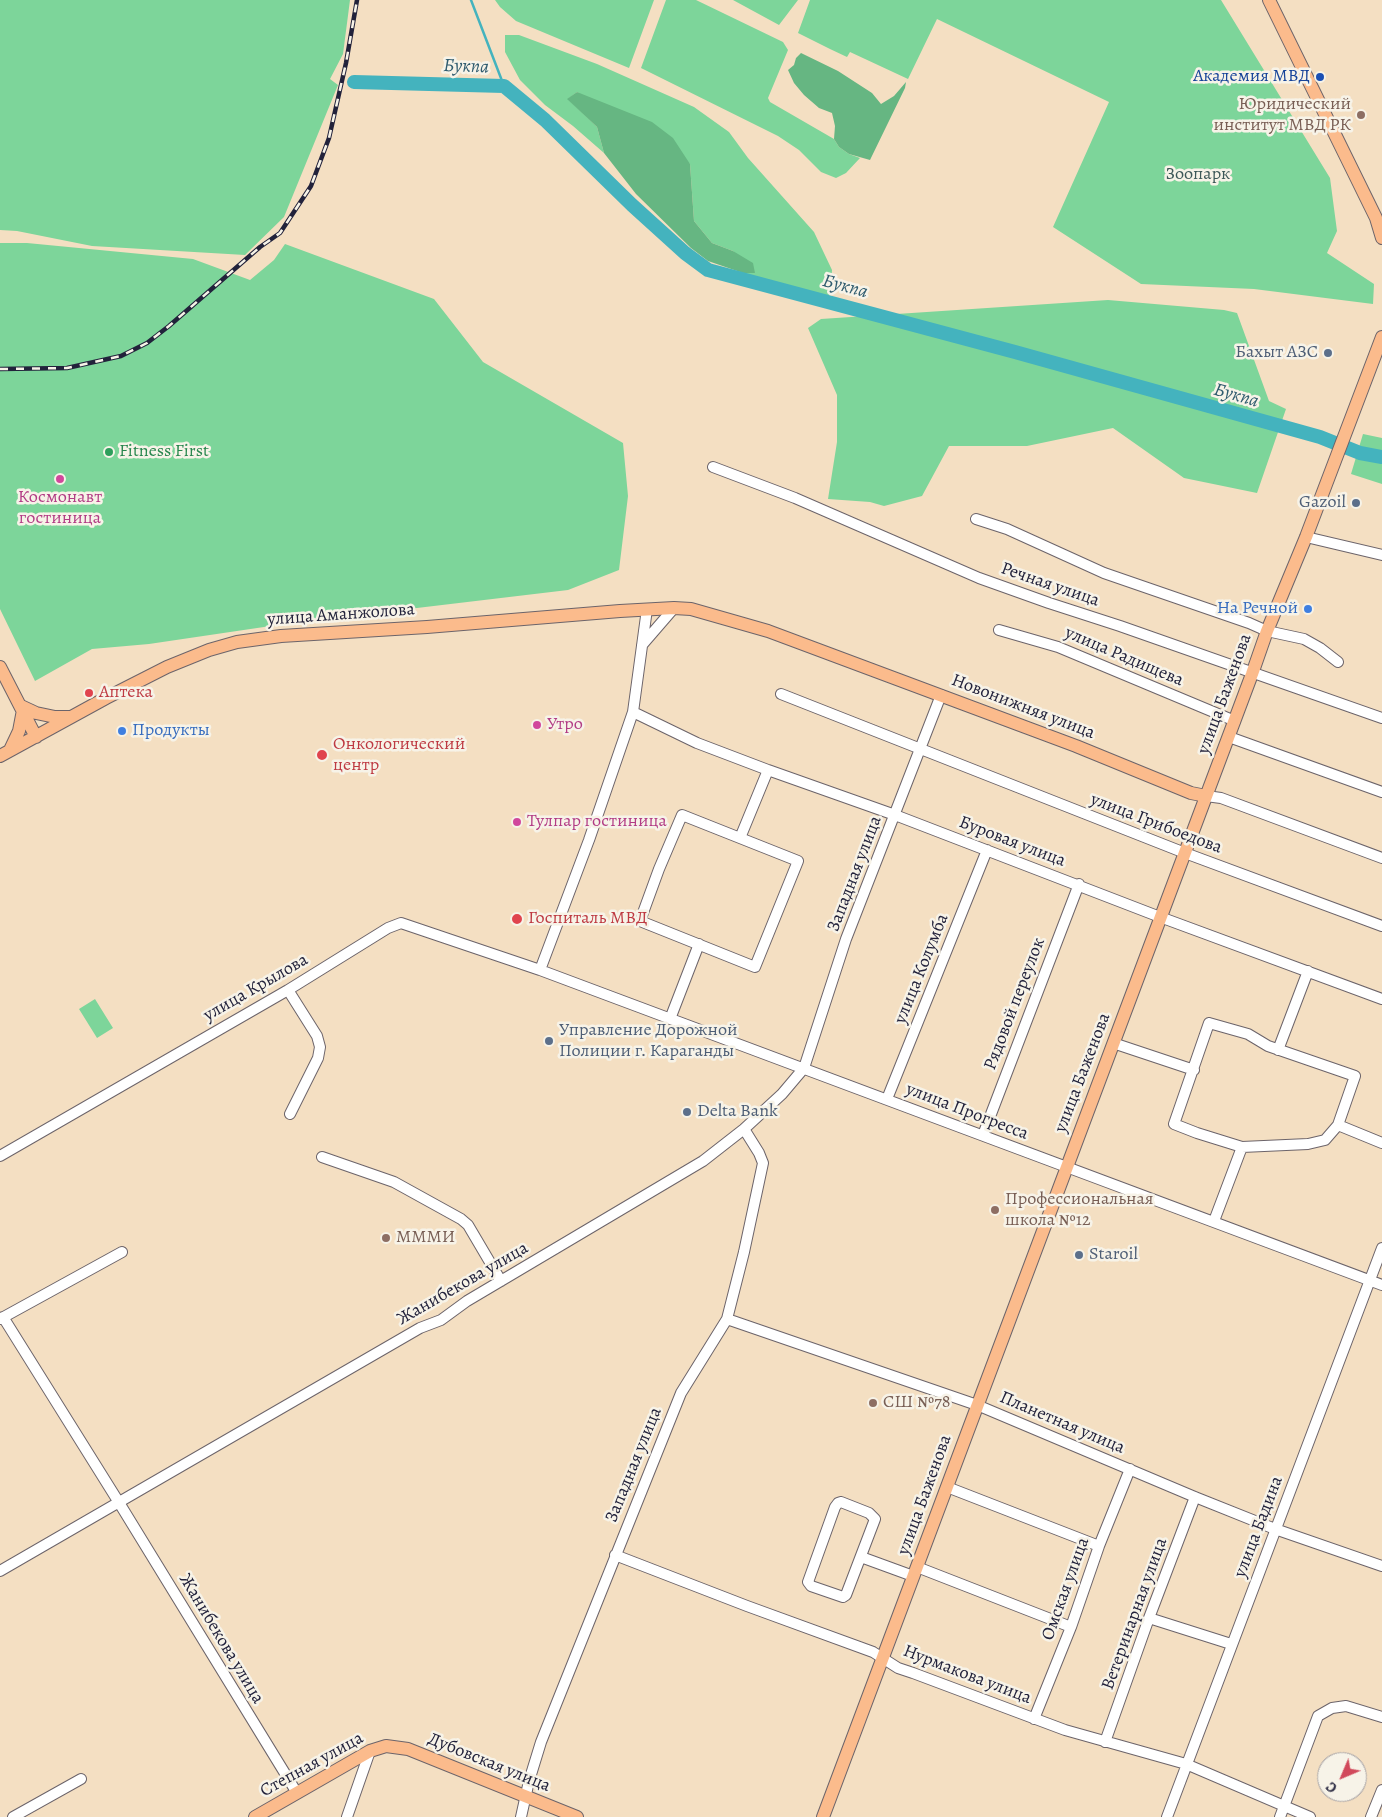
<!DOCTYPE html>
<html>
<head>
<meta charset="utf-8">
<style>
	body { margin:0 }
	#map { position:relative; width:1382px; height:1817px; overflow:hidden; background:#f4dfc2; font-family:Alegreya,serif }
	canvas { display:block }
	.north { position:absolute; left:1317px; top:1752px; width:50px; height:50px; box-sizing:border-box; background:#f7f3e8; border:1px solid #a29fa3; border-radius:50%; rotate:225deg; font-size:14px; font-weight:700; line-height:20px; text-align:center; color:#22223b }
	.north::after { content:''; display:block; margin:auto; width:18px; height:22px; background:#d1495b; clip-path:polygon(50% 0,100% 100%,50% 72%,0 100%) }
</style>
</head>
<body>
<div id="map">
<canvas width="1382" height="1817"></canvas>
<div class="north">С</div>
</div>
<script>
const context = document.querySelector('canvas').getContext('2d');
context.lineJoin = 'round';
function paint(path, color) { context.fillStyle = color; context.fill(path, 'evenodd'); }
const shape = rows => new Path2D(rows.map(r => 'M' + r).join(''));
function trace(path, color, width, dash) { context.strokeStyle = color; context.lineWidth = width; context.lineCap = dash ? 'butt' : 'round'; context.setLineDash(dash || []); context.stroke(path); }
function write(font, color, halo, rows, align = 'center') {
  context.font = font + ' Alegreya,serif'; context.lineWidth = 5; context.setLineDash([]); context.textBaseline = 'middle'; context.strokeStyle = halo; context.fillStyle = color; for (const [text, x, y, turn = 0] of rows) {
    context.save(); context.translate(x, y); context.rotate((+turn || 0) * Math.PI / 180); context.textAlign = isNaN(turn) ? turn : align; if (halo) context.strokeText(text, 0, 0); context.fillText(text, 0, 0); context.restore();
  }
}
paint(shape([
	[0,0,350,0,343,54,330,79,338,85,284,217,245,255,92,246,17,231,0,230],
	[495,0,654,0,629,68,516,21,500,7],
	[666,0,696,0,783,42,788,50,768,98,770,102,834,139,839,147,849,154,860,158,846,173,836,178,821,172,799,150,778,136,641,68],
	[733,0,798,0,779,25],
	[810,0,1221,0,1330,178,1337,231,1327,253,1374,284,1373,304,1254,289,1141,284,1053,227,1109,102,937,19,908,79,850,52,847,57,830,49,798,33],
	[505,35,519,35,597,64,694,107,729,132,748,158,814,232,832,270,831,288,828,299,743,273,755,273,733,251,712,243,694,221,690,164,577,92,568,99,597,127,604,153,573,126,545,105,520,80,505,52],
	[0,243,27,243,193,259,250,280,274,260,285,244,434,299,483,362,623,443,628,496,619,570,568,590,291,623,149,644,92,649,35,681,0,609],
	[1108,300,1224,310,1237,313,1269,401,1286,409,1257,493,1184,478,1113,428,1027,446,949,446,922,496,884,506,870,502,828,499,837,442,837,395,808,328,821,319],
	[1363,434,1382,438,1382,484,1351,474],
	[95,999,113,1028,97,1038,79,1009]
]), '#7dd59a');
paint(shape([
	[801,53,838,71,872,93,881,104,894,96,906,82,905,88,870,160,849,154,839,147,834,139,835,126,832,113,819,108,804,95,794,83,788,70,794,65,796,58],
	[577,92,652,122,673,138,690,164,694,221,712,243,733,251,753,263,755,273,743,273,708,261,691,248,636,194,604,153,597,127,567,99]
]), '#66b682');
trace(shape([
	[471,0,504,86]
]), '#44b3be', 2.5);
trace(shape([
	[354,82,504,86,545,120,632,205,685,253,708,270,1015,352,1320,437,1360,453,1382,457]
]), '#44b3be', 14);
const minor = shape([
	[713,467,795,498,979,578,1049,603,1120,626,1382,718],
	[976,519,1007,529,1104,573,1249,623,1267,631,1304,639,1320,648,1338,662],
	[1306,537,1382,555],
	[999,630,1058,647,1235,721],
	[642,645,674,608],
	[781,694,1185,853,1382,926],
	[633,712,697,743,768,770,895,815,1160,917,1382,999],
	[1229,737,1382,792],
	[1206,796,1221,798,1382,858],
	[740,838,798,861,755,967,640,921,659,869,682,815,740,838,768,770],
	[540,970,589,840,633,712,647,609],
	[288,990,317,1036,320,1047,318,1058,290,1114],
	[670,1019,699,944],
	[1209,1023,1248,1034,1268,1046,1355,1076,1338,1125,1325,1140,1308,1144,1242,1147,1197,1133,1174,1124,1209,1023],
	[1113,1043,1194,1070],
	[1278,1050,1308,971],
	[887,1099,987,850],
	[1338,1125,1382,1143],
	[983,1135,1079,884],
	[0,1156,288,990,388,928,401,923,540,970,1382,1285],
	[322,1157,394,1182,461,1219,468,1225,501,1281],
	[1214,1221,1242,1147],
	[3,1317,118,1501,297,1793],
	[0,1319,122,1252],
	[727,1319,977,1405,1195,1497,1275,1529,1382,1566],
	[947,1487,1099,1546],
	[841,1502,869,1513,875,1519,846,1595,843,1597,811,1586,808,1582,835,1507,838,1503,841,1502],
	[615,1555,747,1606,873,1652,898,1668,913,1673,1065,1730,1186,1764,1310,1817],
	[861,1557,913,1576],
	[917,1567,1071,1627],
	[0,1571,420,1328,441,1320,467,1301,703,1161,744,1129,782,1094,804,1068,846,939,941,695],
	[1149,1618,1231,1644],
	[1034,1719,1071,1627,1099,1546,1130,1469],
	[1105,1742,1149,1618,1195,1497],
	[13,1817,81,1779],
	[347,1817,370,1751],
	[521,1817,529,1781,541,1742,681,1393,727,1319,744,1252,763,1163,759,1153,744,1129],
	[1167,1817,1382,1248],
	[1280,1817,1318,1716,1332,1708,1346,1706,1382,1717],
	[1371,1817,1382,1790]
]);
const major = shape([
	[1269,0,1376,218,1382,238],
	[0,667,36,737],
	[21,706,36,713,55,717,71,717],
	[10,750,19,731,23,710],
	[0,756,106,698,167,667,209,650,237,642,281,636,427,627,620,611,674,608,691,609,768,631,1076,746,1191,793,1206,796],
	[255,1817,370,1751,386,1746,408,1749,577,1817],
	[823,1817,1252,674,1267,631,1306,537,1382,337]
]);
trace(minor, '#6c646a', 12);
trace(major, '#6c646a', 14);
trace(minor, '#fff', 10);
trace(major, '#fbbb8c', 12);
const rail = shape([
	[0,369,67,368,121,356,147,343,169,326,260,247,280,233,311,186,329,138,346,63,357,0]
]);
trace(rail, '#22223b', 4.5);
trace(rail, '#f7f3e8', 2.5, [8]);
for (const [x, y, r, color] of [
	[1320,77,5,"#1a4fb4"],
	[1361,115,5,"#8d6e63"],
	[1328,353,5,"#5c6f8a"],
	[109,452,5,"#2e9e5b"],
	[60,479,5,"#d1479c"],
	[1356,503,5,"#5c6f8a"],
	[1308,609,5,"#3f7fe0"],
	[89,693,5,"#e0444e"],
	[537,725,5,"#d1479c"],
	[122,731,5,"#3f7fe0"],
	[322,755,6,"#e0444e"],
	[517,822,5,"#d1479c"],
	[517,919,6,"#e0444e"],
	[549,1041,5,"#5c6f8a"],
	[687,1112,5,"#5c6f8a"],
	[995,1210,5,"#8d6e63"],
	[386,1238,5,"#8d6e63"],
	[1079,1255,5,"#5c6f8a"],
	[873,1403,5,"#8d6e63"]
]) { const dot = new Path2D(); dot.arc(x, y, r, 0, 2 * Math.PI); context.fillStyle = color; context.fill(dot); trace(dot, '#f7f3e8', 2); }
write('18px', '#164399', '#f7f3e8', [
	["Академия МВД",1310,77]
], 'right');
write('18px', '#785e54', '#f7f3e8', [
	["Юридический",1351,105,"right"],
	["институт МВД РК",1351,126,"right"],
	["Профессиональная",1005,1200],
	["школа №12",1005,1221],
	["МММИ",396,1238],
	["СШ №78",883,1403]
], 'left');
write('18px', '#3d5858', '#f7f3e8', [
	["Зоопарк",1198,175]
]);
write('18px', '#4e5e75', '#f7f3e8', [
	["Бахыт АЗС",1318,353,"right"],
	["Gazoil",1346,503,"right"],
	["Управление Дорожной",559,1031],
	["Полиции г. Караганды",559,1052],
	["Delta Bank",697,1112],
	["Staroil",1089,1255]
], 'left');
write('18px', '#27864d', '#f7f3e8', [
	["Fitness First",119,452]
], 'left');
write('18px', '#b23c85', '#f7f3e8', [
	["Космонавт",60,498,"center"],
	["гостиница",60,519,"center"],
	["Утро",547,725],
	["Тулпар гостиница",527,822]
], 'left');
write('18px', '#22223b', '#f7f3e8', [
	["Речная улица",1050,585,19],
	["улица Аманжолова",341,615,-4],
	["улица Радищева",1124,657,23],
	["улица Баженова",1225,694,-70],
	["Новонижняя улица",1023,707,21],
	["улица Грибоедова",1156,824,21],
	["Буровая улица",1012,842,21],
	["Западная улица",855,874,-69],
	["улица Колумба",922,969,-68],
	["улица Крылова",256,988,-30],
	["Рядовой переулок",1015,1004,-69],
	["улица Баженова",1083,1073,-69],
	["улица Прогресса",967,1112,21],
	["Жанибекова улица",463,1284,-30],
	["Планетная улица",1062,1423,23],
	["Западная улица",634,1465,-68],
	["улица Баженова",925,1495,-70],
	["улица Бадина",1259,1527,-69],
	["Омская улица",1066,1589,-70],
	["Ветеринарная улица",1135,1614,-70],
	["Жанибекова улица",221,1639,59],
	["Нурмакова улица",967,1675,21],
	["Дубовская улица",489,1763,22],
	["Степная улица",312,1765,-29]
]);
write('18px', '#366cbe', '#f7f3e8', [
	["На Речной",1298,609],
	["Продукты",132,731,"left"]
], 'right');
write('18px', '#be3a42', '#f7f3e8', [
	["Аптека",99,693],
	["Онкологический",333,745],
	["центр",333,766],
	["Госпиталь МВД",528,919]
], 'left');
write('italic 19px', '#305c6f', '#f7f3e8', [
	["Букпа",466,67,2],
	["Букпа",845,287,15],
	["Букпа",1236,396,16]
]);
</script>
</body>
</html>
